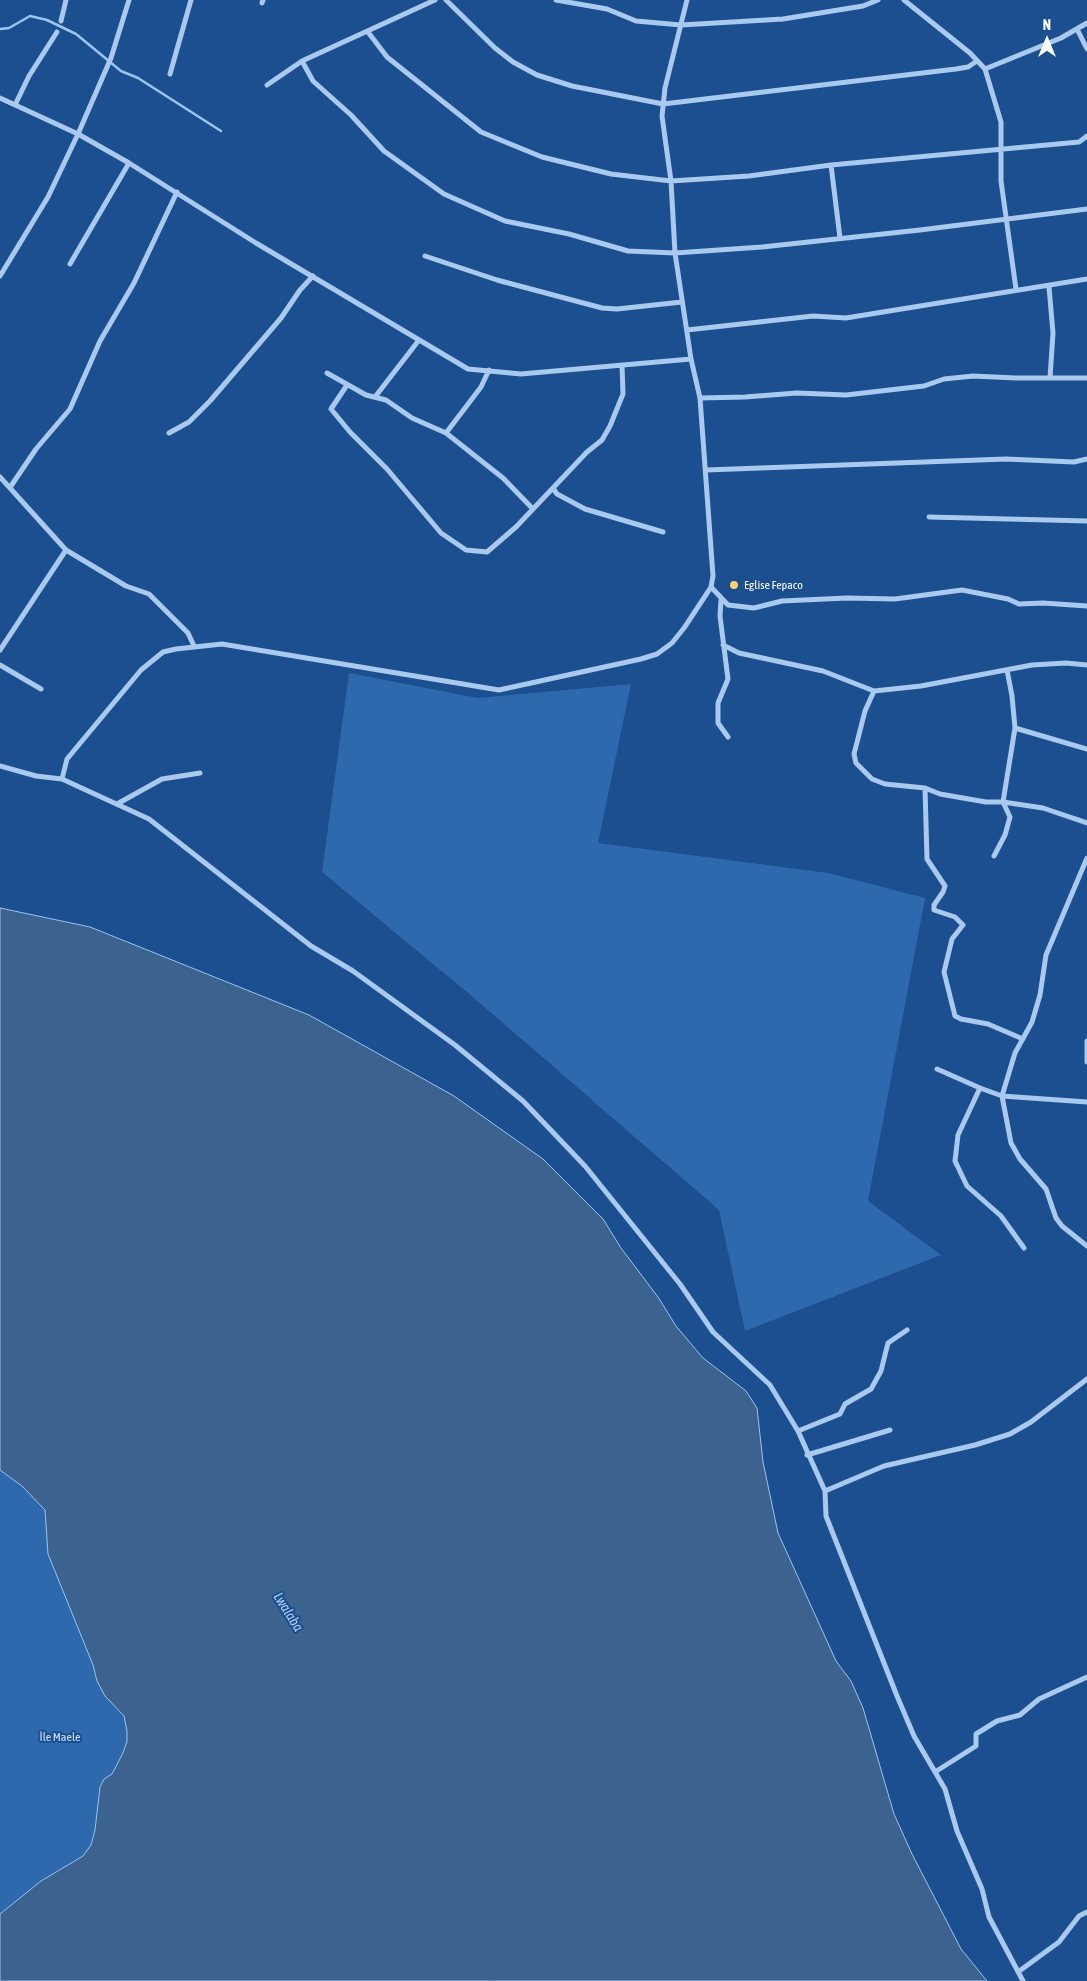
<!DOCTYPE html>
<html>
<head>
<meta charset="utf-8">
<style>
	body { margin:0 }
	#map { position:relative; width:1087px; height:1981px; overflow:hidden; background:#1b4f8f; font-family:"Asap Condensed",sans-serif }
	canvas { display:block }
	.north { position:absolute; left:1022px; top:15px; width:50px; height:50px; -webkit-text-stroke:4px #1b4f8f; paint-order:stroke; rotate:0deg; font-size:14px; font-weight:700; line-height:20px; text-align:center; color:#fff }
	.north::after { content:''; display:block; margin:auto; width:18px; height:22px; background:#fff; clip-path:polygon(50% 0,100% 100%,50% 72%,0 100%) }
</style>
</head>
<body>
<div id="map">
<canvas width="1087" height="1981"></canvas>
<div class="north">N</div>
</div>
<script>
const context = document.querySelector('canvas').getContext('2d');
context.lineJoin = 'round';
function paint(path, color) { context.fillStyle = color; context.fill(path, 'evenodd'); }
const shape = rows => new Path2D(rows.map(r => 'M' + r).join(''));
function trace(path, color, width, dash) { context.strokeStyle = color; context.lineWidth = width; context.lineCap = dash ? 'butt' : 'round'; context.setLineDash(dash || []); context.stroke(path); }
function write(font, color, halo, rows, align = 'center') {
  context.font = font + ' "Asap Condensed",sans-serif'; context.lineWidth = 4; context.setLineDash([]); context.textBaseline = 'middle'; context.strokeStyle = halo; context.fillStyle = color; for (const [text, x, y, turn = 0] of rows) {
    context.save(); context.translate(x, y); context.rotate((+turn || 0) * Math.PI / 180); context.textAlign = isNaN(turn) ? turn : align; if (halo) context.strokeText(text, 0, 0); context.fillText(text, 0, 0); context.restore();
  }
}
paint(shape([
	[349,673,478,698,631,684,598,843,828,873,925,898,868,1201,941,1255,745,1331,719,1210,473,997,322,872],
	[0,1470,22,1486,45,1510,48,1554,93,1665,97,1681,105,1696,124,1716,127,1731,127,1742,122,1755,112,1774,104,1779,95,1830,91,1845,83,1856,41,1881,0,1914]
]), '#2e69ad');
const water = shape([
	[0,908,90,927,309,1015,454,1096,543,1159,603,1219,621,1248,658,1297,676,1326,703,1358,746,1391,757,1408,763,1462,778,1533,836,1661,851,1681,863,1708,894,1814,912,1854,961,1949,987,1981,0,1981,0,1914,41,1881,83,1856,91,1845,95,1830,100,1787,104,1779,112,1774,122,1755,127,1742,127,1731,124,1716,105,1696,97,1681,93,1665,48,1554,45,1510,22,1486,0,1470,0,908]
]);
paint(water, '#3c6290');
trace(water, '#9cc4f0', 1);
trace(shape([
	[0,29,9,28,30,16,47,20,76,34,121,71,138,78,221,131]
]), '#9cc4f0', 2.5);
trace(shape([
	[446,0,495,48,513,62,537,75,572,86,663,104,956,69,968,67,977,61],
	[556,0,607,9,636,21,681,25,783,19,863,6,878,0],
	[904,0,970,53,985,69,1001,122,1001,181,1016,289],
	[262,3,263,0],
	[61,21,66,0],
	[1077,29,1087,49],
	[368,32,387,57,481,132,542,157,611,174,671,181,749,176,831,165,1079,142,1087,136],
	[302,61,313,81,351,115,384,151,444,194,505,221,569,234,628,251,675,253,762,247,920,230,1087,209],
	[985,69,1061,38,1087,23],
	[170,74,191,0],
	[267,85,302,61,435,0],
	[0,98,78,134,129,163,256,243,468,369,521,374,691,359],
	[15,105,29,76,57,32],
	[831,165,840,238],
	[425,256,497,280,602,308,617,309,682,302],
	[70,264,129,163],
	[0,276,48,197,78,134,111,58,129,0],
	[1049,287,1053,333,1050,378],
	[687,330,813,316,846,318,1087,279],
	[327,373,366,395,386,400,412,418,446,433,503,478,532,508],
	[347,385,331,409,350,432,387,469,441,533,466,550,487,552,516,527,587,452,602,440,610,426,623,394,622,365],
	[375,397,419,340],
	[700,398,745,397,797,393,846,395,924,386,944,379,973,376,1016,378,1087,378],
	[169,433,189,422,210,401,281,318,300,290,313,276],
	[446,433,481,387,489,370],
	[706,470,1006,459,1074,462,1087,459],
	[0,477,66,550,126,586,149,594,188,633,194,646],
	[11,486,36,449,70,409,100,341,134,283,177,192],
	[553,488,557,494,585,509,663,532],
	[929,517,1087,521],
	[711,587,728,605,754,608,782,601,847,598,895,599,962,590,1008,599,1019,604,1043,603,1087,606],
	[721,600,720,616,728,679,718,703,718,723,728,737],
	[723,645,739,653,823,671,874,691,921,686,1032,665,1066,663,1087,665],
	[0,650,66,550],
	[0,665,41,689],
	[874,691,865,711,854,754,856,763,872,779,885,784,925,788,940,794,986,802,1003,802,1043,808,1087,823],
	[1015,728,1087,749],
	[0,766,36,776,62,779,149,819,311,946,353,971,455,1045,523,1101,585,1166,680,1284,713,1332,770,1385,798,1431,825,1491,826,1516,897,1696,914,1736,945,1789,957,1831,982,1889,989,1917,1023,1981],
	[62,779,67,759,141,670,163,652,176,649,222,644,499,690,641,659,657,654,672,643,684,628,711,587,713,576,700,398,691,359,675,253,671,181,662,116,665,88,687,0],
	[925,788,927,859,945,886,943,892,934,905,934,910,955,917,963,925,952,939,944,972,955,1016,961,1019,988,1024,1023,1039],
	[117,804,162,779,200,773],
	[994,856,1005,835,1010,817,1003,802,1015,728,1012,696,1007,670],
	[1087,858,1046,955,1040,995,1032,1022,1015,1053,1002,1096,1011,1143,1020,1159,1046,1189,1056,1218,1062,1226,1087,1246],
	[1087,1041,1087,1062],
	[937,1069,980,1088,1002,1096,1087,1102],
	[980,1088,958,1135,955,1161,967,1186,1001,1216,1024,1248],
	[798,1431,840,1414,845,1404,871,1389,881,1371,888,1343,907,1330],
	[807,1455,890,1430],
	[825,1491,884,1466,975,1445,1010,1434,1031,1422,1087,1379],
	[935,1772,976,1746,976,1734,997,1721,1020,1715,1039,1699,1087,1677],
	[1018,1972,1059,1942,1079,1916,1087,1912]
]), '#a9c9ee', 5);
for (const [x, y, r, color] of [
	[734,585,5,"#ffd166"]
]) { const dot = new Path2D(); dot.arc(x, y, r, 0, 2 * Math.PI); context.fillStyle = color; context.fill(dot); trace(dot, '#1b4f8f', 2); }
write('12px', '#fff', '#1b4f8f', [
	["Eglise Fepaco",744,585]
], 'left');
write('12px', '#cfe3fa', '#1b4f8f', [
	["Île Maele",60,1737]
]);
write('italic 14px', '#b5d3f5', '#1b4f8f', [
	["Lwalaba",288,1612,58]
]);
</script>
</body>
</html>
